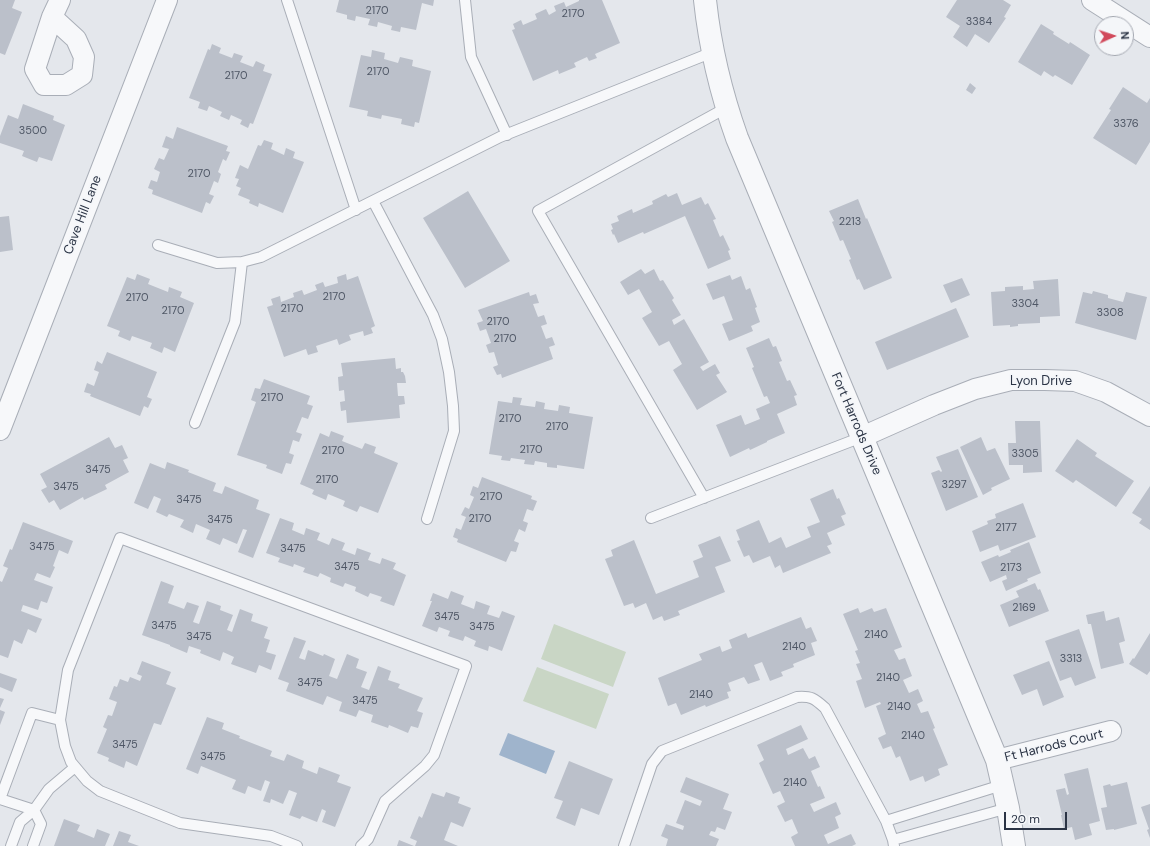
<!DOCTYPE html>
<style>
body{margin:0}
#map{position:relative;width:1150px;height:846px;overflow:hidden;background:#e4e7ec;font-family:"DM Sans",sans-serif}
canvas{display:block}
.north{position:absolute;left:1094px;top:16px;width:40px;height:40px;box-sizing:border-box;background:#f4f6f9;border:1px solid #a4a8b1;border-radius:50%;rotate:87deg;font-size:11px;font-weight:700;line-height:16px;text-align:center;color:#2b3445}
.north::after{content:'';display:block;margin:auto;width:14px;height:18px;background:#d1495b;clip-path:polygon(50% 0,100% 100%,50% 72%,0 100%)}
.scale{position:absolute;left:1004px;top:812px;width:63px;height:18px;box-sizing:border-box;border:2px solid #2b3445;border-top:0;padding-left:5px;font-size:12px;line-height:14px;white-space:nowrap;color:#2b3445;-webkit-text-stroke:3px #f4f6f9;paint-order:stroke}
</style>
<div id="map">
<canvas width="1150" height="846"></canvas>
<div class="north">N</div>
<div class="scale">20 m</div>
</div>
<script>
const context = document.querySelector('canvas').getContext('2d');
context.lineJoin = 'round';
function paint(path, color) { context.fillStyle = color; context.fill(path, 'evenodd'); }
function trace(path, color, width, dash) { context.strokeStyle = color; context.lineWidth = width; context.lineCap = dash ? 'butt' : 'round'; context.setLineDash(dash || []); context.stroke(path); }
function drawText(font, color, halo, rows, align = 'center') {
  context.font = font + ' "DM Sans",sans-serif'; context.lineWidth = 3.5; context.setLineDash([]); context.textBaseline = 'middle'; context.strokeStyle = halo; context.fillStyle = color; for (const [text, x, y, turn = 0] of rows) {
    context.save(); context.translate(x, y); context.rotate((+turn || 0) * Math.PI / 180); context.textAlign = isNaN(turn) ? turn : align; if (halo) context.strokeText(text, 0, 0); context.fillText(text, 0, 0); context.restore();
  }
}
const green = new Path2D(`
 M554 624 626 652 613 687 541 659Z
 M537 667 609 694 596 729 523 701Z`);
const water = new Path2D(`
 M508 733 555 751 546 774 499 755Z`);
const building = new Path2D(`
 M0 0H15L12 8 22 12 5 55 0 53Z
 M339 0H434L433 6 422 3 416 30 401 27 400 32 391 30 392 26 378 22 377 27 368 25 370 19 356 16 355 21 347 19V15L336 12Z
 M579 0H602L620 43 595 54 597 58 589 61 587 57 574 63 576 67 559 74 558 70 533 81 512 30 515 29 513 24 521 20 523 25 537 19 535 14 546 9 549 15 556 11 554 6 564 2 566 7 579 1Z
 M957 0H1003L1011 5 1004 17 1006 18 989 43 975 34 967 47 953 37 960 26 946 17Z
 M1041 24 1054 32 1053 34 1069 44 1070 42 1090 55 1072 85 1055 75 1053 77 1044 71 1041 76 1018 62Z
 M212 44 221 48 219 53 232 58 234 53 243 56 240 62 253 67 256 61 265 65 263 71 272 74 253 124 250 123 248 128 240 124 242 120 231 115 229 120 220 116 222 112 209 106 207 111 198 108 200 102 189 98 208 49 210 50Z
 M372 50 385 53 384 59 398 63 400 57 413 60 412 66 431 71 419 123 415 122 414 127 401 124 402 119 382 115 381 119 367 116 368 111 349 107 361 55 371 57Z
 M970 83 976 88 972 94 966 90Z
 M1123 87 1147 103 1150 98V142L1136 165 1093 138 1111 110 1109 109Z
 M23 104 54 116 53 120 65 125 52 161 39 157 37 162 22 156 24 151 0 143V136L8 115 18 119Z
 M177 127 228 146 226 151 230 152 226 161 223 159 218 172 221 174 218 183 214 181 209 194 214 196 210 204 206 202 202 213 152 194 153 190 148 188 151 180 157 182 160 172 154 169 159 158 164 160 169 149 162 147 166 136 173 139Z
 M264 140 273 143 271 149 284 155 286 148 295 152 293 158 304 162 283 213 259 203 258 207 249 203 250 200 238 195 241 188 236 186 239 179 235 178 240 165 248 169 258 145 261 146Z
 M468 191 510 261 465 288 423 218Z
 M677 193 682 205 701 197 705 205 708 203 716 219 713 220 720 237 723 235 730 250 728 251 731 259 708 269 685 216 644 234 643 232 618 243 614 234 613 235 611 230 613 229 611 224 619 221 617 216 632 209 633 213 653 204 652 201 666 194 668 197Z
 M858 199 866 219 867 218 892 278 864 290 859 279 857 280 849 260 851 259 843 240 840 241 832 222 834 221 829 211Z
 M9 216 13 250 0 252V217Z
 M641 269 645 274 654 269 660 281 663 280 674 298 672 300 681 315 672 320 674 325 684 319 709 362 700 367 703 371 715 364 720 373 716 375 727 392 697 410 673 370 682 364 669 341 659 346 642 318 652 312 639 289 628 295 620 282Z
 M137 274 150 279 148 284 168 292 169 287 182 292 180 297 194 303 175 352 164 347 162 353 150 348 152 343 132 336 130 341 118 336 120 331 107 326 127 277 135 280Z
 M346 274 347 280 358 276 375 326 371 328 373 333 364 336 363 331 349 335 351 340 339 345 337 339 316 346 318 352 308 355 306 349 284 357 267 307 273 305 271 299 280 296 281 302 294 297 293 293 302 290 304 295 317 290 315 285 323 282 325 287 338 283 337 277Z
 M730 275 732 280 741 276 746 290 750 288 757 307 755 308 760 322 751 326 753 331 729 341 722 324 733 320 724 296 713 300 706 284Z
 M962 278 970 295 951 303 943 285Z
 M1058 279 1060 316 1040 317V323L1018 324V326L1010 327V325L993 326 991 292 1005 291V287L1023 286V290L1034 289 1033 281Z
 M1093 291 1108 295V298L1123 302 1126 292 1147 297 1136 340 1075 323 1083 292 1092 294Z
 M529 292 530 296 536 294 539 303 533 304 538 317 544 315 547 324 541 326 546 339 552 337 555 345 549 347 553 359 502 378 501 374 497 375 493 367 498 365 494 352 489 353 486 345 491 343 486 329 480 331 477 323 483 321 478 310Z
 M956 308 969 337 887 370 875 342Z
 M769 338 773 347 776 346 782 361 779 362 787 381 790 380 797 395 794 396 797 405 777 414 785 433 767 441V442L750 450 749 448 730 457 716 425 741 415 745 425 760 419 756 409 770 403 767 396 764 397 752 368 754 367 746 348Z
 M107 352 157 372 147 397 152 399 148 408 144 406 140 416 90 396 91 394 84 392 87 383 94 386 99 372 94 370 97 361 102 364Z
 M395 358 396 369 401 368V372H403L405 376 406 383H397L398 396H404L405 404 399 405 400 418 347 423 346 410 341 411 340 402 345 401 344 390 339 391 338 377 343 376 341 363Z
 M264 379 310 396 307 404 313 406 308 419 302 417 296 432 302 434 299 442 293 440 289 453 294 455 291 464 286 463 282 474 266 468 267 465 237 455 256 402 251 400 255 388 260 389Z
 M513 397 522 398 520 405 535 407 536 401 545 403 544 409 558 411 559 405 570 407 569 413 593 417 584 469 557 465V468L547 467V463L535 461 534 465 524 464 525 460 511 458 510 461 501 460 502 456 489 454 498 401 512 403Z
 M1015 421H1040L1042 472 1023 473V465H1009L1008 443H1016Z
 M331 431 344 436 342 441 362 449 365 443 376 447 374 453 398 463 378 513 360 506 357 512 343 506 345 501 328 494 326 500 312 494 314 490 300 484 320 433 329 437Z
 M109 437 115 448 122 445 128 458 123 460 129 472 105 485 107 489 84 500 83 497 60 510 54 500 49 503 41 490 47 487 40 474Z
 M981 437 987 451 995 448 1010 479 991 488 992 490 983 495 960 447Z
 M1077 439 1097 453 1095 456 1134 481 1116 507 1076 480 1073 483 1055 471Z
 M958 449 978 497 946 511 931 473 939 470 941 472 942 471 936 457Z
 M167 462 189 470 188 472 216 483 213 491 222 494 225 486 259 500 256 509 270 514 253 558 238 552 247 530 243 529 237 544 223 538 220 545 206 539 210 530 196 524 193 533 180 527 184 520 169 514 167 517 156 512 161 499 154 496 148 509 134 503 150 463 165 469Z
 M482 477 532 496 531 499 537 501 533 511 527 509 523 521 528 523 525 532 519 529 514 541 519 543 516 552 511 551 506 562 457 542 458 539 453 537 456 528 461 530 466 517 461 515 465 507 469 509 474 497 470 495 473 486 478 488Z
 M1150 486V530L1139 523 1142 519 1132 513Z
 M833 489 837 499 839 498 846 514 841 516 845 525 827 533 832 544 827 546 831 553 783 573 780 565 775 568 770 556 753 563 749 555 744 557 737 541 740 540 736 530 759 520 769 543 781 537 786 548 811 537 807 527 820 522 810 499Z
 M1023 503 1036 537 1000 551 998 545 980 552 972 531 988 524 987 521 996 518 995 514Z
 M280 518 294 523 292 530 304 535 306 528 320 533 317 540 329 545 332 538 345 543 342 550 355 555 357 548 371 553 368 560 380 564 382 558 396 563 393 569 406 575 394 606 380 601 382 597 370 593 368 597 355 591 356 587 345 583 343 587 330 582 331 578 320 573 318 577 303 572 305 568 294 564 293 567 278 562 280 558 266 553Z
 M23 522 73 541 68 554 59 550 53 566 55 567 50 578 37 573 34 580 53 587 47 603 41 601 38 610 23 605 21 611 42 619 36 633 28 629 22 644 14 640 8 658 0 655V581L2 582 8 568 3 566 10 549 12 550Z
 M720 536 731 561 715 567 725 592 678 611 680 615 664 621 662 616 653 620 646 603 635 608 633 603 624 606 605 559 613 556 611 550 634 540 656 594 699 577 693 561 703 557 698 545Z
 M1029 542 1041 573 1027 579 1028 581 1006 591 1002 581 1007 579 1006 575 990 582 981 562 998 555 999 557 1011 552 1010 550Z
 M161 581 174 586 168 603 184 609 187 602 199 606 193 622 199 624 207 601 221 606 220 610 233 615 227 630 232 632 240 609 253 614 251 621 268 627 264 638 270 640 266 652 276 655 271 670 259 665 256 673 231 664 234 657 223 652 220 661 200 653 201 650 189 646 187 653 170 646V645L142 635Z
 M1035 583 1038 590 1040 589 1049 611 1009 627 1000 605 1019 597 1016 591Z
 M451 591 464 596 461 604 474 609 476 601 490 606 487 614 499 618 502 611 515 616 502 651 489 646 488 651 474 646 476 641 465 636 463 641 448 636 450 631 439 627 437 632 422 626 432 601H430L433 593 448 599Z
 M858 608 860 613 872 608 874 612 886 608 902 647 894 650 899 660 905 658 912 676 903 680 909 693 918 689 923 701 917 704 921 713 928 711 935 728 933 729 948 765 938 769 940 775 925 782 923 776 910 781 900 756 896 758 891 746 883 749 878 738 886 734 876 706 881 704 880 702 865 708 856 681 862 679 856 664 860 663 855 651 858 650 843 614Z
 M1104 611 1106 621 1119 617 1125 641 1119 643 1124 663 1101 669 1091 624H1088L1086 615Z
 M801 617 806 629 811 627 817 641 811 643 815 655 793 664 794 667 781 672 783 676 770 681 762 662 754 665 760 680 748 684 744 677 728 683 731 691 727 692 729 698 706 707 705 705 681 715 676 703 668 706 658 678 702 660 699 654 720 646 722 652 732 648 729 640 746 633 748 638Z
 M1079 629 1096 678 1075 686 1071 677 1060 681 1045 641Z
 M1150 633V671L1147 675 1129 664 1133 658 1134 659Z
 M294 637 306 641 299 658 305 660 308 650 323 656 324 654 335 659 329 676 337 679 347 654 359 659 356 668 367 672 361 687 369 690 378 666 391 671 388 680 400 684 398 688 423 698 417 711 423 713 418 728 411 726 408 733 389 725 388 728 371 722 373 715 359 710 356 717 339 711 342 702 327 696 323 705 286 691 289 683 278 679Z
 M142 661 171 672 166 684 176 688 161 725 154 723 137 766 126 761 124 768 108 761 109 758 97 753 107 729 103 727 108 715 112 716 117 702 109 699 114 686 117 687 120 679 128 682 130 677 140 681 142 676 137 674Z
 M1049 661 1064 697 1043 706 1037 689 1022 695 1013 675Z
 M0 673 17 679 12 692 0 687Z
 M0 698 4 699 0 708Z
 M0 710 5 712 0 725Z
 M207 717 224 723 222 729 240 736 239 738 272 751 270 756 284 761 287 754 304 761 302 768 317 774 319 767 340 775 337 782 351 787 335 827 322 822 326 811 322 809 317 822 302 816 300 819 289 815 297 793 289 790 283 804 271 799 270 803 263 801 270 782 265 780 261 791 248 786 245 794 232 789 236 780 201 766 198 774 186 769Z
 M801 725 808 739 786 749 788 755 803 748 809 759 815 756 820 767 811 771 818 787 820 786 825 798 810 804 814 812 836 802 841 814 835 817 839 828 824 835 828 844 851 834 856 844 852 846H795L791 837 798 833 792 819 785 822 777 806 785 802 780 791 773 794 759 763 764 760 757 745Z
 M569 761 613 779 599 815 581 808 575 826 556 818 563 801 554 798Z
 M1088 768 1100 821 1089 824 1092 835 1075 840 1072 827 1064 829 1061 815H1062L1056 790 1065 788 1067 795 1069 794 1064 774Z
 M686 777 729 794 723 809 732 812 725 830 717 827 715 832 711 831 709 835 719 839 716 846H666L668 839 661 836 666 824 683 830 684 826 676 823 685 800 700 806 702 801 680 792Z
 M1127 782 1137 824 1114 830V829L1106 830 1101 808 1107 807 1103 786 1110 784 1111 786Z
 M446 792 460 797 458 803 471 808 463 827 451 822 444 840 458 846H415L417 841 410 838 419 816 422 818 432 793 444 797Z
 M1150 804V838L1147 830 1149 829 1141 807Z
 M64 819 80 825 77 831 94 838 97 829 110 834 105 846H54Z
 M119 831 131 835 128 842 139 846H113Z
 M399 840 414 846H397Z`);
const service = new Path2D(`
 M287 0 356 210
 M465 0 471 57 507 135
 M373 201 433 315 442 339 449 372 453 406 454 431 427 519
 M158 245 217 263 242 262 261 257 500 137 713 52
 M195 423 235 322 242 262
 M704 498 538 211 726 108
 M651 518 862 437
 M886 821 1002 785
 M893 840 1008 808
 M11 846 20 822 34 810 49 789 75 767
 M33 846 41 824 34 810 0 799 32 713 60 720
 M297 846 271 836 180 823 100 791 87 781 71 762 65 746 60 720 68 670 120 538 466 666 434 755 425 766 385 801 368 839 361 846
 M624 846 652 764 662 751 797 697C811 696 814 698 825 708L886 821 893 840 894 846`);
const minor = new Path2D(`
 M1092 0 1150 37
 M52 17 76 39 84 57 82 75 66 85H44L35 69 52 17 60 0
 M0 430 167 0
 M862 437 934 405 975 389 1011 380H1045L1075 381 1106 392 1150 416
 M997 760 1111 731`);
const tertiary = new Path2D(`
 M705 0C710 47 721 93 737 138 823 346 910 553 997 760L1008 808 1014 846`);
const numberNames = [
 ["2170",377,11],
 ["2170",573,14],
 ["3384",979,22],
 ["2170",378,72],
 ["2170",236,76],
 ["3376",1126,124],
 ["3500",33,131],
 ["2170",199,174],
 ["2213",850,222],
 ["2170",334,297],
 ["2170",137,298],
 ["3304",1025,304],
 ["2170",292,309],
 ["2170",173,311],
 ["3308",1110,313],
 ["2170",498,322],
 ["2170",505,339],
 ["2170",272,398],
 ["2170",510,419],
 ["2170",557,427],
 ["2170",531,450],
 ["2170",333,451],
 ["3305",1025,454],
 ["3475",98,470],
 ["2170",327,480],
 ["3297",954,485],
 ["3475",66,487],
 ["2170",491,497],
 ["3475",189,500],
 ["2170",480,519],
 ["3475",220,520],
 ["2177",1006,528],
 ["3475",42,547],
 ["3475",293,549],
 ["3475",347,567],
 ["2173",1011,568],
 ["2169",1024,608],
 ["3475",447,617],
 ["3475",164,626],
 ["3475",482,627],
 ["2140",876,635],
 ["3475",199,637],
 ["2140",794,647],
 ["3313",1071,659],
 ["2140",888,678],
 ["3475",310,683],
 ["2140",701,695],
 ["3475",365,701],
 ["2140",899,707],
 ["2140",913,736],
 ["3475",125,745],
 ["3475",213,757],
 ["2140",795,783]
];
const streetNames = [
 ["Cave Hill Lane",83,215,-69],
 ["Lyon Drive",1041,382],
 ["Fort Harrods Drive",856,424,67],
 ["Ft Harrods Court",1054,746,-14]
];
paint(green, '#c9d6c5');
paint(water, '#9fb4cc');
paint(building, '#bbc0ca');
trace(service, '#a9aeb7', 12);
trace(minor, '#a9aeb7', 22);
trace(tertiary, '#a9aeb7', 24);
trace(service, '#f7f8fa', 10);
trace(minor, '#f7f8fa', 20);
trace(tertiary, '#f7f8fa', 22);
drawText('11px', '#4f5766', null, numberNames);
drawText('13px', '#2b3445', '#f4f6f9', streetNames);
</script>
